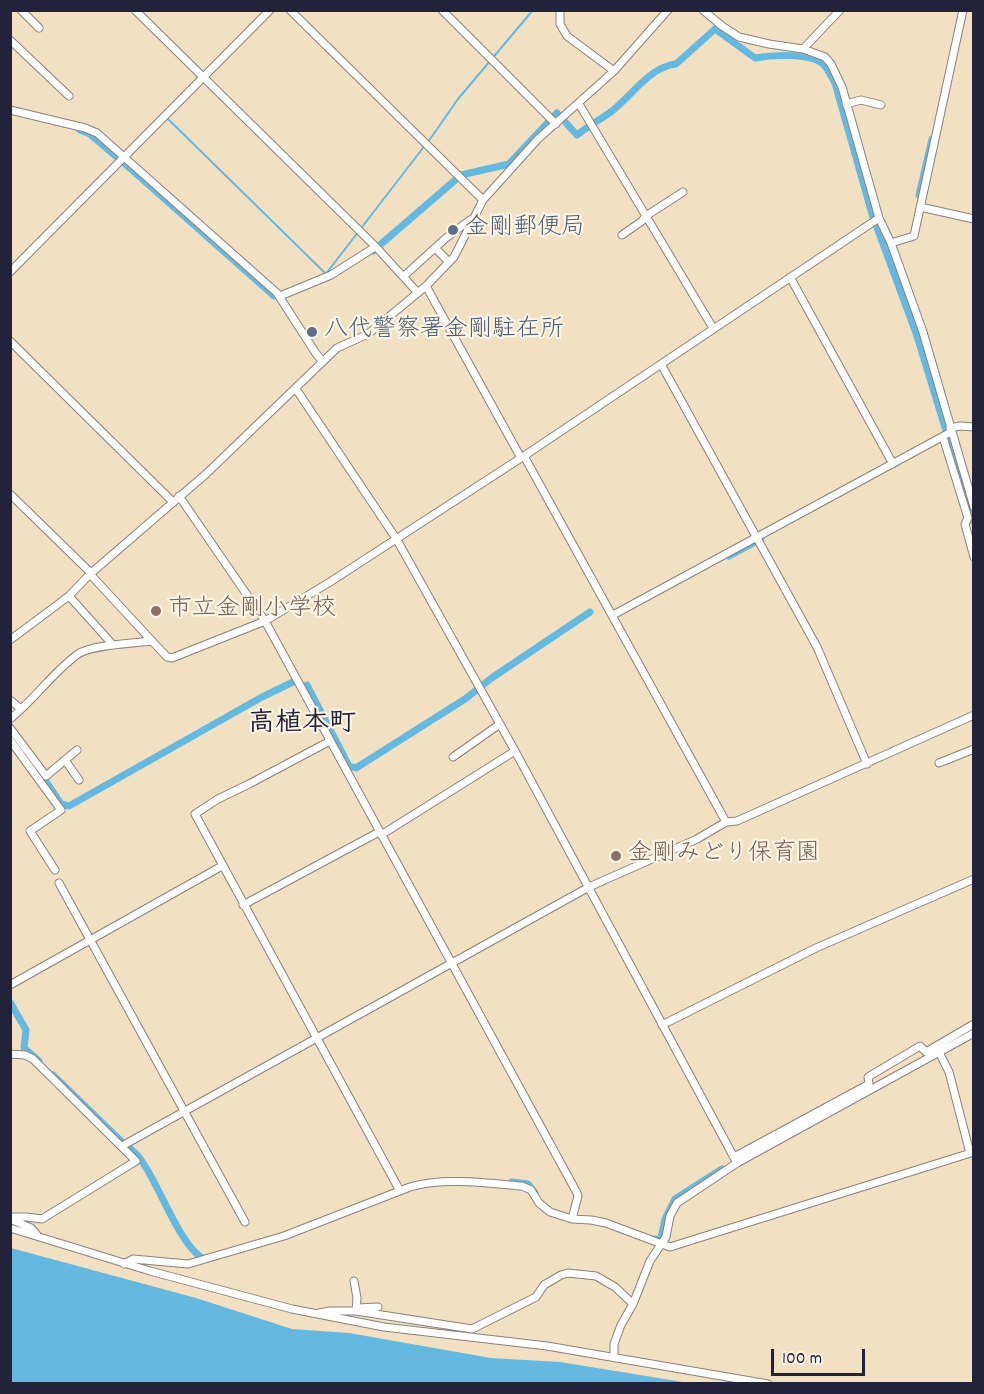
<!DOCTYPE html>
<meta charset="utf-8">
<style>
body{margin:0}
#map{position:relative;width:984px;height:1394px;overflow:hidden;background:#f1e0c1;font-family:Dekko,sans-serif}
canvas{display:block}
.frame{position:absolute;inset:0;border:12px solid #22223b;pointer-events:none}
.scale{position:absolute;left:771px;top:1349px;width:94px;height:27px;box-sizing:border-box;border:3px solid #22223b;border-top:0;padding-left:8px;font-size:18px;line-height:21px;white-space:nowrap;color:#22223b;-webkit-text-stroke:4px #fcf5e5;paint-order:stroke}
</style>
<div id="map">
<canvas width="984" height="1394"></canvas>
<div class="frame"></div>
<div class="scale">100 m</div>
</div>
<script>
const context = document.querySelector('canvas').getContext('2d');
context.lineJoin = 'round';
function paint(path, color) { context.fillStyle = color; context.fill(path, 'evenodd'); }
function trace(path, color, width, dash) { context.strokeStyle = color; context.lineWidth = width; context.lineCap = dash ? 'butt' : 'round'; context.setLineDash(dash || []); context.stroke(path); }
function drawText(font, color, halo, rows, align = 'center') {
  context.font = font + ' Dekko,"Klee One",sans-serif'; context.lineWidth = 4.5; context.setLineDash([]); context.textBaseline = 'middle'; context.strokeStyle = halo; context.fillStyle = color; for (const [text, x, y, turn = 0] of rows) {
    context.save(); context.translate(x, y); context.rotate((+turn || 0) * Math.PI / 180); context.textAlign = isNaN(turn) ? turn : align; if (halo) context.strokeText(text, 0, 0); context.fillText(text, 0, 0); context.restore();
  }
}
const water = new Path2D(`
 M11 1248 196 1298 292 1329 349 1333 491 1358 560 1362 689 1383H11Z`);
const stream = new Path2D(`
 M167 118 325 273
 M325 275 433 135 458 99 533 10`);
const canal = new Path2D(`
 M80 130 90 134 118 158
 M124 163 274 296
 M919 195 932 139
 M373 251 461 175 509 164 557 113 577 135C587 127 597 121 608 114 630 99 648 67 676 64L715 29 755 58C771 55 813 52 825 66 829 71 832 78 835 83L872 214 916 333 974 522
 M729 556 761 539
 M307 685 349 766 356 768 465 699 493 677 590 612
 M39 771 61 804 69 806 262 697 295 681
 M10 1002 26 1030 24 1048 39 1061
 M53 1075 122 1142
 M128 1146C132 1151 138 1155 141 1160 159 1184 180 1247 204 1259L208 1258
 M512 1182 528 1184 535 1193
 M654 1239H661L665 1219 675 1199 722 1169`);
const minor = new Path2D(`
 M21 10 39 28
 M135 10 377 248 418 293
 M290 10 483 200
 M442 10 556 124
 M560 10V24L567 36 614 71
 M703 10 722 26 739 37 769 44 803 49 825 57 831 64 842 87 879 218 891 243 923 332 974 507
 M10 40 69 96
 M803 49 840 10
 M579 104 713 328
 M846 104 861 100 881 105
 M10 110 85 128 97 133 277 293 315 352 322 361
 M920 207 974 219
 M622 235 642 221 646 216 683 192
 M891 243 914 236 963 10
 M436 249 449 262
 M10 272 270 10
 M404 276 446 238 470 220
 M790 277 893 464
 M426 286 521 458
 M280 296 331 275 375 247
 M10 341 173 502
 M661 364 817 647 867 764
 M296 389 397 540 515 751 737 1163
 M950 428 960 426 974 427
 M943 437 968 518 965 524 974 557
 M524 456 726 822
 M10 494 91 573
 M179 496 265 621 577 1193 578 1196 572 1219
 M90 574 152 641
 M69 596 113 645
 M613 615 951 432
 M10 640 69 596 90 574 206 474 337 348 368 334 426 286 454 257 483 200 538 139 614 71 668 10
 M10 700 21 709
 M10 719C34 700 53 672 78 654 91 645 134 643 152 641L167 657 172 658 265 621 330 582 524 456 879 218
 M10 728 46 776 77 750
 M10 740 61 810 30 831 55 870
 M330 741 249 784 218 799 195 814 400 1191
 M453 757 500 724
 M65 760 79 780
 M939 763 974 749
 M381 835 515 751
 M59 883 245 1222
 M243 905 379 832
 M10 985 222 866
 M662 1025 816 948 974 879
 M938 1050 949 1072 970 1153
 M10 1054 25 1055 33 1059 136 1161 42 1219 27 1217H10
 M122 1146 589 887 697 839 726 822 737 821 974 715
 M734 1157 869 1084 868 1077 920 1046 926 1052 974 1024
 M10 1219 31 1228 38 1236
 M10 1228 150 1271 292 1309 384 1327 547 1346 768 1384
 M124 1264 133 1259 188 1264 284 1236 410 1187C442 1177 488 1183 522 1186L531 1190 539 1203 550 1212 572 1219 591 1220 606 1223 670 1247 974 1152
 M354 1281 357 1298 356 1311
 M357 1308 378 1307
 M319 1313 330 1311H356L472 1329 536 1297 544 1285 561 1275 568 1273 596 1276 615 1287 633 1304
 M614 1356V1344L621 1325 633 1304 650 1261 666 1237 670 1216 677 1203 737 1163 974 1033`);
const markers = [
 [453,230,6,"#5c6f8a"],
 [312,332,6,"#5c6f8a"],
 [156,611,6,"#8d6e63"],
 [616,856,6,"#8d6e63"]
];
const serviceNames = [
 ["金剛郵便局",465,230],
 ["八代警察署金剛駐在所",324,332]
];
const educationNames = [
 ["市立金剛小学校",168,611],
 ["金剛みどり保育園",628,856]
];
const quarterNames = [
 ["高植本町",302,726]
];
paint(water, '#65b9e1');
trace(stream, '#65b9e1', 2);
trace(canal, '#65b9e1', 7);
trace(minor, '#8a817e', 9);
trace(minor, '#fff', 7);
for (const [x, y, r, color] of markers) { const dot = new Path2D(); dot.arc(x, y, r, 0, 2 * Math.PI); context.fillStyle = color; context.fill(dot); trace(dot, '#fcf5e5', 2); }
drawText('24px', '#4e5e75', '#fcf5e5', serviceNames, 'left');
drawText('24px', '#785e54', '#fcf5e5', educationNames, 'left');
drawText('bold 27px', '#22223b', '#fcf5e5', quarterNames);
</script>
